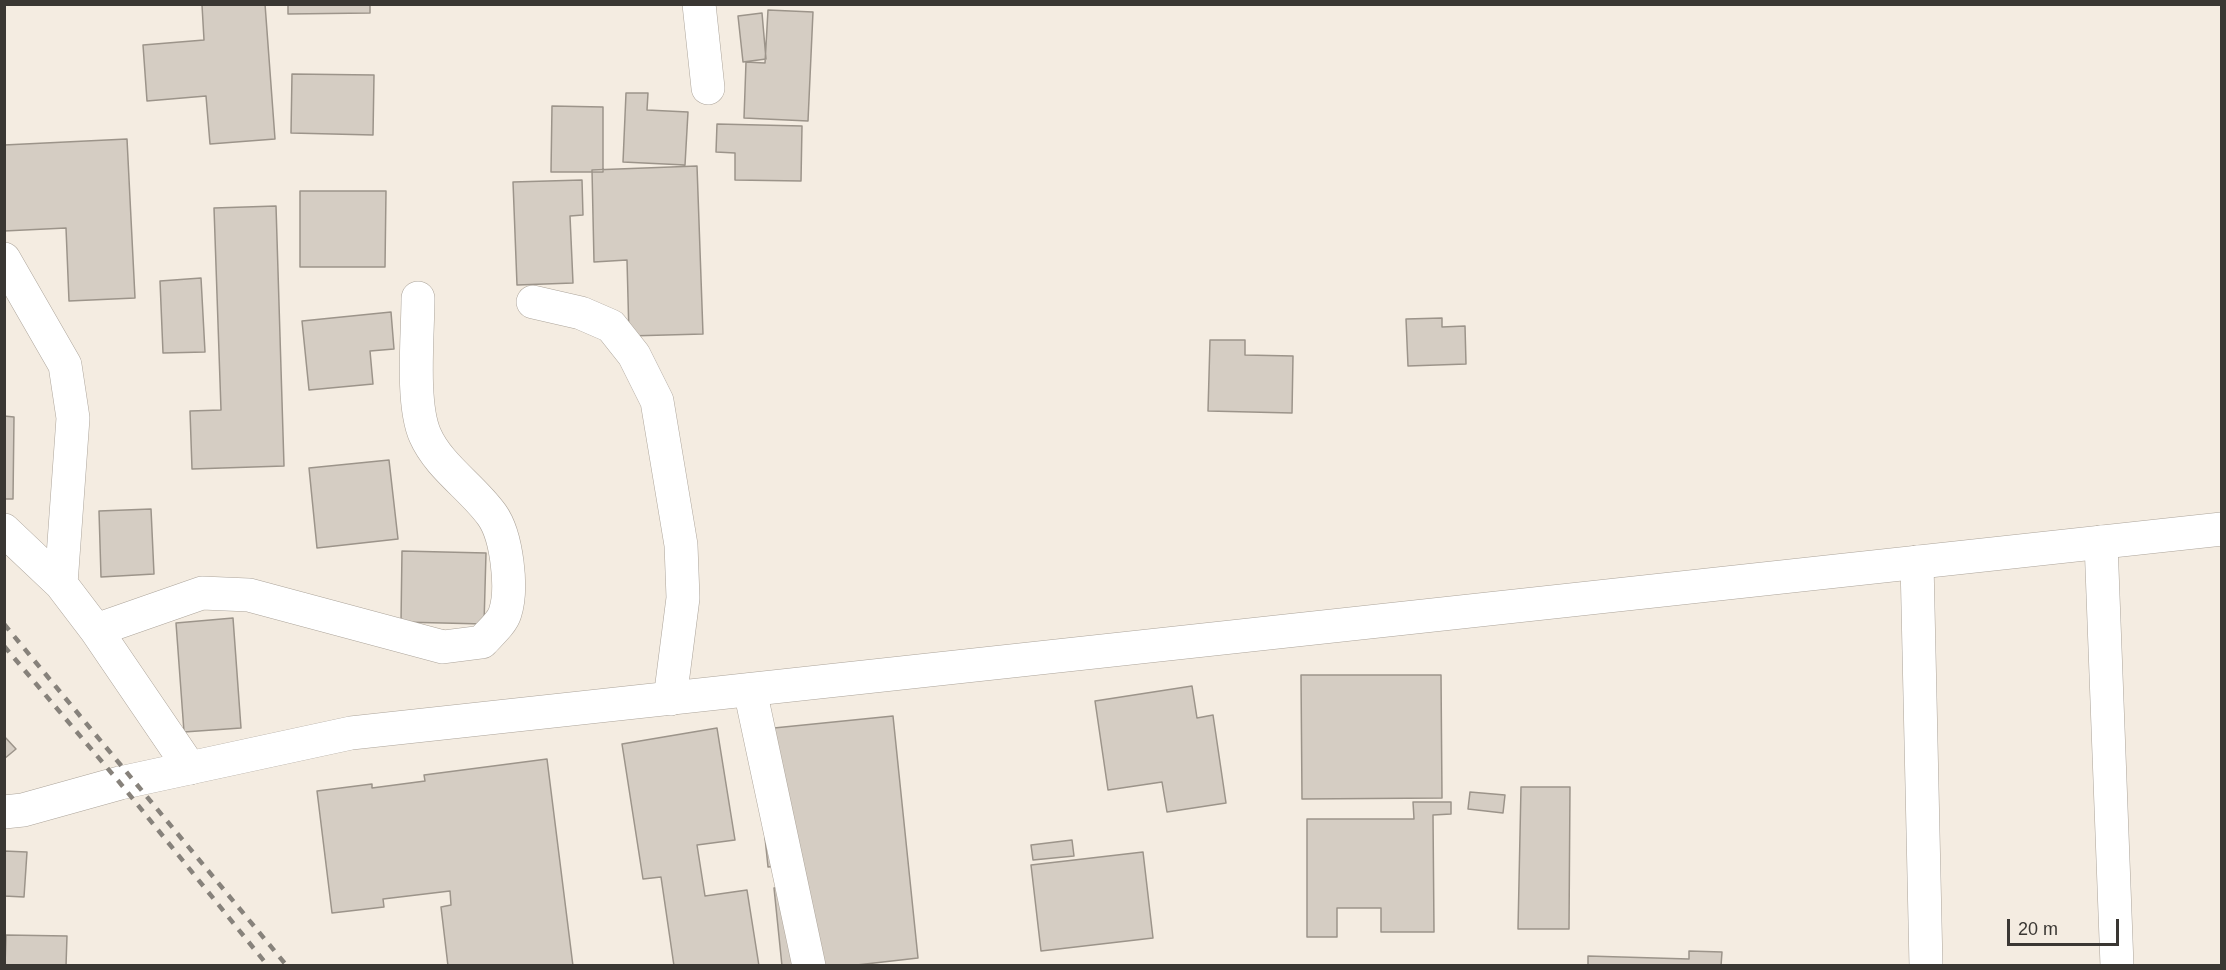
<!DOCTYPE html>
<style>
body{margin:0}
#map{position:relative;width:2226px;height:970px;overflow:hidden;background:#f4ece1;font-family:Arial,sans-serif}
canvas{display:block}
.frame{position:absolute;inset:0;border:6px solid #3a3733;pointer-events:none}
.scale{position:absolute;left:2007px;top:919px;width:112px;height:27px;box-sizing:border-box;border:3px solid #3a3733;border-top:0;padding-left:8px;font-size:18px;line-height:21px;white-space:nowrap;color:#3a3733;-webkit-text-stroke:4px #f4ece1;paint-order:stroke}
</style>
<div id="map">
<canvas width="2226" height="970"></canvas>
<div class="frame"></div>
<div class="scale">20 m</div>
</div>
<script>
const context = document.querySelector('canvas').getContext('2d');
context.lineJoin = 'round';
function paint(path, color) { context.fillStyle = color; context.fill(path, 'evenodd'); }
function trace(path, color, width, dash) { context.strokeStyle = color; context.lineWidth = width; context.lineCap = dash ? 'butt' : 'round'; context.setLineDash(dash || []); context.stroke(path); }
const building = new Path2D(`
 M265 4 275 139 210 144 206 96 147 101 143 45 204 40 202 5Z
 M288 4H370V13L288 14Z
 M768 10 813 12 808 121 744 118 746 62 765 63Z
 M762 13 766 59 743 62 738 16Z
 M292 74 374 75 373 135 291 133Z
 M626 93H648L647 110 688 112 685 165 623 162Z
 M552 106 603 107V172H551Z
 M717 124 802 126 801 181 735 180V153L716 152Z
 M127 139 135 298 69 301 66 228 4 231V145Z
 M697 166 703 334 629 336 627 260 594 262 592 170Z
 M582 180 583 215 570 216 573 283 517 285 513 182Z
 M300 191H386L385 267H300Z
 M276 206 284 466 192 469 190 411 221 410 214 208Z
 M201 278 205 352 163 353 160 281Z
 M391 312 394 349 370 351 373 384 309 390 302 321Z
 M1442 318V327L1465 326 1466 364 1408 366 1406 319Z
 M1210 340H1245V355L1293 356 1292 413 1208 411Z
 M4 416 14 417 13 499H4Z
 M389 460 398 539 317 548 309 468Z
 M151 509 154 574 101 577 99 511Z
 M402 551 486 553 484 624 401 622Z
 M233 618 241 728 184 732 176 623Z
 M1301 675H1441L1442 798 1302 799Z
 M1192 686 1197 718 1213 715 1226 803 1167 812 1162 782 1108 790 1095 701Z
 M893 716 918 958 848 966H782L774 888 795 886 793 864 768 867 754 730Z
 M717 728 735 840 697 845 705 896 747 890 759 966H674L661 877 643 879 622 744Z
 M4 736 16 749 4 759Z
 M547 759 573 966H448L441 907 451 905 450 891 383 899 384 907 332 913 317 791 372 784V788L425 781 424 775Z
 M1521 787H1570L1569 929H1518Z
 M1470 792 1505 795 1503 813 1468 809Z
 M1413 802H1451V814L1433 815 1434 932H1381V908H1337V937H1307V819H1414Z
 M1072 840 1074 856 1033 860 1031 845Z
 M4 851 27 852 24 897 4 896Z
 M1143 852 1153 938 1041 951 1031 865Z
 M6 935 67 936 66 966H5Z
 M1689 951 1722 952 1721 966H1588V956L1689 959Z`);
const minor = new Path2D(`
 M699 4 708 88
 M4 259 65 365 73 418 61 584
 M533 302 581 313 611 326 634 355 657 401 681 545 683 598 670 699
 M4 530 61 584 96 630 190 768
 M2101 542 2117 966
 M1917 562 1926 966
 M96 630 202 593 249 595 443 647 482 642C489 634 502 623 505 613 513 589 507 536 492 515 472 487 439 467 425 435 411 403 418 334 418 298
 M750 690 809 966`);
const major = new Path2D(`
 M4 812 23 810 120 783 351 733 2222 529`);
const rail = new Path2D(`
 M4 624 287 966
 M4 646 120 783 268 966`);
paint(building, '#d5cdc3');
trace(building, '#9c948a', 1.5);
trace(minor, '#aca49a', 34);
trace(major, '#aca49a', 34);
trace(minor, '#fff', 33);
trace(major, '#fff', 33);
trace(rail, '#87827b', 4.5, [8, 8]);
</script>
